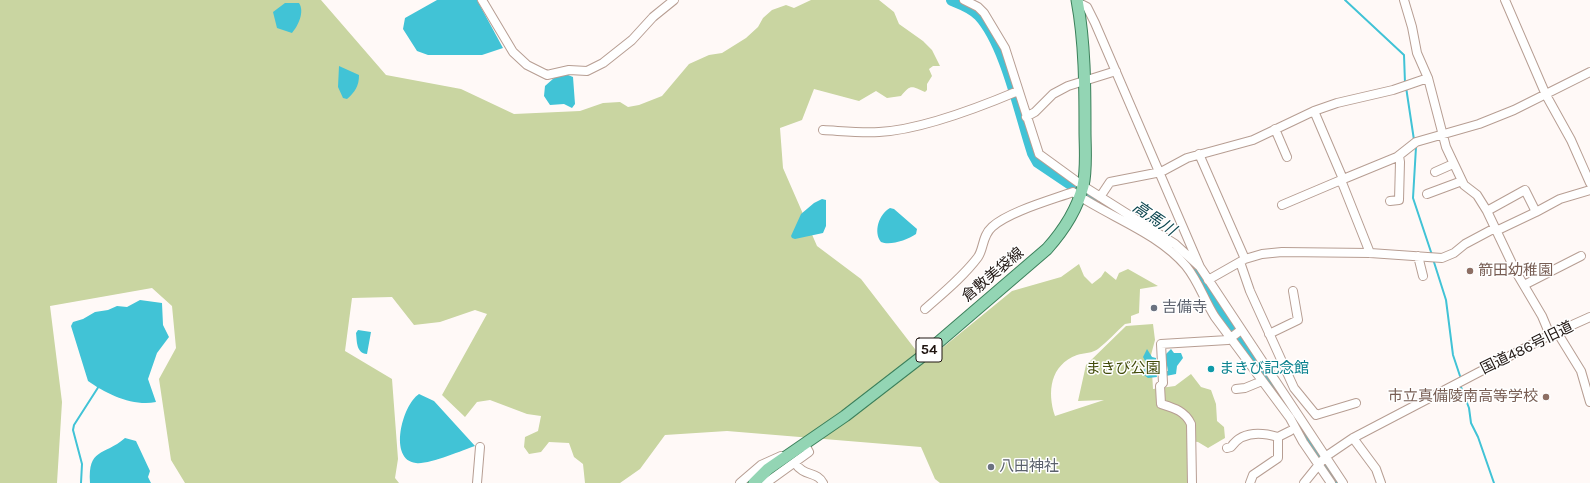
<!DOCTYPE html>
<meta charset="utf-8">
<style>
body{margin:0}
canvas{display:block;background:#fff9f7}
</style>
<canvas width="1590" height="483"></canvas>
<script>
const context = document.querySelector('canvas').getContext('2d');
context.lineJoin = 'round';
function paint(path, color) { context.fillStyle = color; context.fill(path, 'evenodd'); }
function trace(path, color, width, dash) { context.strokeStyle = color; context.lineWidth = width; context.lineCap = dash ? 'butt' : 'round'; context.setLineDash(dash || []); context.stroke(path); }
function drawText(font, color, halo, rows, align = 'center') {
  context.font = font + ' Karla,"Noto Sans JP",sans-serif'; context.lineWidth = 3; context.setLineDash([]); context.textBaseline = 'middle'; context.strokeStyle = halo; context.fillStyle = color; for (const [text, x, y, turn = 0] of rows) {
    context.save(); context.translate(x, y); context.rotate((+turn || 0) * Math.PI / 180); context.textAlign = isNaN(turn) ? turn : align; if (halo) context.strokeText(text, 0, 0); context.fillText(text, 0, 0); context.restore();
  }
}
const green = new Path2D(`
 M0 0H321L386 75 461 89 514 114 580 111 603 103 620 102 628 107 639 105 662 96 689 64 709 55 722 53 746 38 758 27 763 18 772 10 786 5 794 8 811 0H879L894 12 899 24 923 41 932 50 940 66H933L929 69 932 76 927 84V90L925 92C911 86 911 84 901 96L887 98 876 91 859 101 814 89 802 120 780 128 783 168 817 246 861 279 925 362 1012 291 1061 277 1079 264 1084 276 1092 284 1101 277 1105 271 1116 280 1119 273 1128 269 1158 286 1140 289 1139 313 1131 316V323L1125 324C1116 332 1107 342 1098 349 1093 353 1084 353 1077 355 1050 365 1047 392 1055 416L1104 400 1078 401 1086 365 1126 326 1153 324 1155 340 1151 355 1153 389 1175 386 1191 374 1201 387 1211 390 1216 404 1217 421 1224 427 1225 438 1208 448 1198 442 1189 441 1190 483H940L935 479 921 447 727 431 665 435 640 469 620 483H585L583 464 574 457 569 443 549 442 541 452 529 454 524 447 525 437 538 431 541 416 527 414 490 400 477 402 465 417 442 395 487 314 475 310 440 322 414 325 392 297 352 298 345 351 392 379 398 459 395 478 399 483H185L171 460 159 379 176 348 172 306 152 288 50 306 62 402 57 483H0Z`);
const water = new Path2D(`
 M437 0H477L503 48 482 55H428L417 51 403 29 405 18Z
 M285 3H299C305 12 298 26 292 33L277 28 273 12Z
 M339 66 359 75C359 86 355 92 347 99L343 98 338 87Z
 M564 75H568L573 77 575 104 572 108 564 104 550 105 544 96 545 86 554 78Z
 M822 199 826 200V226L823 233 795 239 792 238 791 236 801 214 814 203Z
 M890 208 894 209 917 229 916 234C907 240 890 246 881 242 873 232 879 214 890 208Z
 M140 300 162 303 163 325 169 337 157 353 148 379 156 402C134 407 106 394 88 381L71 326 73 322 83 319 95 312 108 310 117 306 127 307Z
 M358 330 371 332 367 354C356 353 357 341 356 333Z
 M1147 349 1152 357 1156 358V361H1154V370L1156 371 1157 377 1148 378 1143 374V371L1148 366 1143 357Z
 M1171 349 1174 353H1181L1183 358 1177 366 1176 374 1166 376V371H1168L1165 355Z
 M419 394 434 401 475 446C463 450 428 465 416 463 388 460 402 405 419 394Z
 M125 438 136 441 150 471 148 477 151 483H90C88 447 103 457 125 438Z`);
const stream = new Path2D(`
 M1345 0 1404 55 1405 83
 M1406 87 1414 140
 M1416 147 1413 198 1432 255
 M1433 259 1446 300 1453 355 1460 376
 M1461 387 1469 408 1471 423 1478 437 1494 483
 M81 483 82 464 73 430 74 425 99 386`);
const river = new Path2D(`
 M952 0C962 4 971 7 979 15 1006 44 1020 114 1033 153L1038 162 1093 199 1126 218
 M1178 253 1198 273 1224 315 1290 411 1337 483`);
const minor = new Path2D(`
 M482 0 513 52 527 65 547 75 569 70 587 71 603 63 632 40 653 17 674 0
 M964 0 978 7 984 13 1005 48 1039 154 1083 186 1175 244 1199 266
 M1404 0 1412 27 1417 53 1428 78 1446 147 1464 185 1477 195 1487 211 1516 272 1542 316 1550 335
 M1505 0 1546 95 1571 140 1590 183
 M1077 2 1087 7 1095 23 1200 267 1343 483
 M1314 111 1343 179
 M1026 117 1035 112 1053 94 1068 86 1116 71
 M1275 129 1287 157
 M823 130C842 131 860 133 879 132 919 130 980 107 1018 91
 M1199 154 1245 259
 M1435 172 1453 164
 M1341 180 1397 157 1416 142 1479 124 1514 110 1590 72
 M1427 194 1462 181
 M1100 197 1110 182 1161 172 1187 158 1253 140 1314 111 1337 103 1393 90 1428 78
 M1390 201 1399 200 1400 162 1399 156
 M1282 205 1341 180 1370 253
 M1487 211 1525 190 1536 212 1560 199 1590 190
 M1496 231 1536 212
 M1418 256 1423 276
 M1240 262 1250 291 1294 388 1316 415 1356 403
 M1208 280 1245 259 1262 254 1282 252 1370 253 1442 258 1454 253 1465 244 1495 228
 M1524 285 1581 256
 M925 309C943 293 963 277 978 257 984 248 982 236 992 227 1008 212 1051 200 1073 192 1109 217 1157 232 1186 266 1199 282 1204 300 1215 317L1290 418 1303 442 1331 483
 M1557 332 1581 371 1590 402
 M1269 334 1298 320 1293 291
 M1236 389 1245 388 1262 381
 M1353 438 1376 469 1381 483
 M1227 448 1231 447C1242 431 1261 432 1278 437
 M795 463C804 477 817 471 823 483
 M477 483 480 447
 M740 483 761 465 781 456
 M766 483 809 452 805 445
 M1192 483 1191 424C1185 411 1174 408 1161 404L1160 386 1163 383 1161 344 1228 340 1241 330
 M1250 483 1253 475 1278 458V437L1290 431
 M1304 483 1325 457 1353 438 1550 335 1590 317`);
const major = new Path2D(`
 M754 483 768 469 845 416 920 358 1047 249C1064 230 1077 210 1083 186 1087 168 1085 148 1085 131 1085 87 1085 43 1077 0`);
const markers = [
 [1470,271,4,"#8d6e63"],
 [1154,308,4,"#6b7280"],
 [1211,369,4,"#0f9aa8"],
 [1546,397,4,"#8d6e63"],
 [991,467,4,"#6b7280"]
];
const shields = [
 [929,350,26]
];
const shieldNames = [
 ["54",929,350]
];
const educationNames = [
 ["箭田幼稚園",1478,271],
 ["市立真備陵南高等学校",1538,397,"right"]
];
const streetNames = [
 ["倉敷美袋線",993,275,-40],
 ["国道486号旧道",1527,348,-26]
];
const worshipNames = [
 ["吉備寺",1162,308],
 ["八田神社",999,467]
];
const parkNames = [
 ["まきび公園",1123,369]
];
const cultureNames = [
 ["まきび記念館",1219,369]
];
const waterNames = [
 ["高馬川",1154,219,34]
];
paint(green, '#c9d5a1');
paint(water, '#41c3d6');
trace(stream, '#41c3d6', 2);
trace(river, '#41c3d6', 12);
trace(minor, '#b79e93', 10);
trace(major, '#3c805b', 13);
trace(minor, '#fff', 8);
trace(major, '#93d5b4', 11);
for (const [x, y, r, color] of markers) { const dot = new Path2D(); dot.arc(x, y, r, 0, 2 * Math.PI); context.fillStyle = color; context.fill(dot); trace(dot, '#fff', 1.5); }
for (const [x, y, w] of shields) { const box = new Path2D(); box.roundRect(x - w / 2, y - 12, w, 24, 3); context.fillStyle = '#fff'; context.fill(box); trace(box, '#201612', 1); }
drawText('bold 14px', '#201612', null, shieldNames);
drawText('15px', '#785e54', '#fff', educationNames, 'left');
drawText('15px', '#201612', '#fff', streetNames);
drawText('15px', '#5b616d', '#fff', worshipNames, 'left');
drawText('15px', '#414b09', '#fff', parkNames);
drawText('15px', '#0d838f', '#fff', cultureNames, 'left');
drawText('italic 16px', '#0f4750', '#fff', waterNames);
</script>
